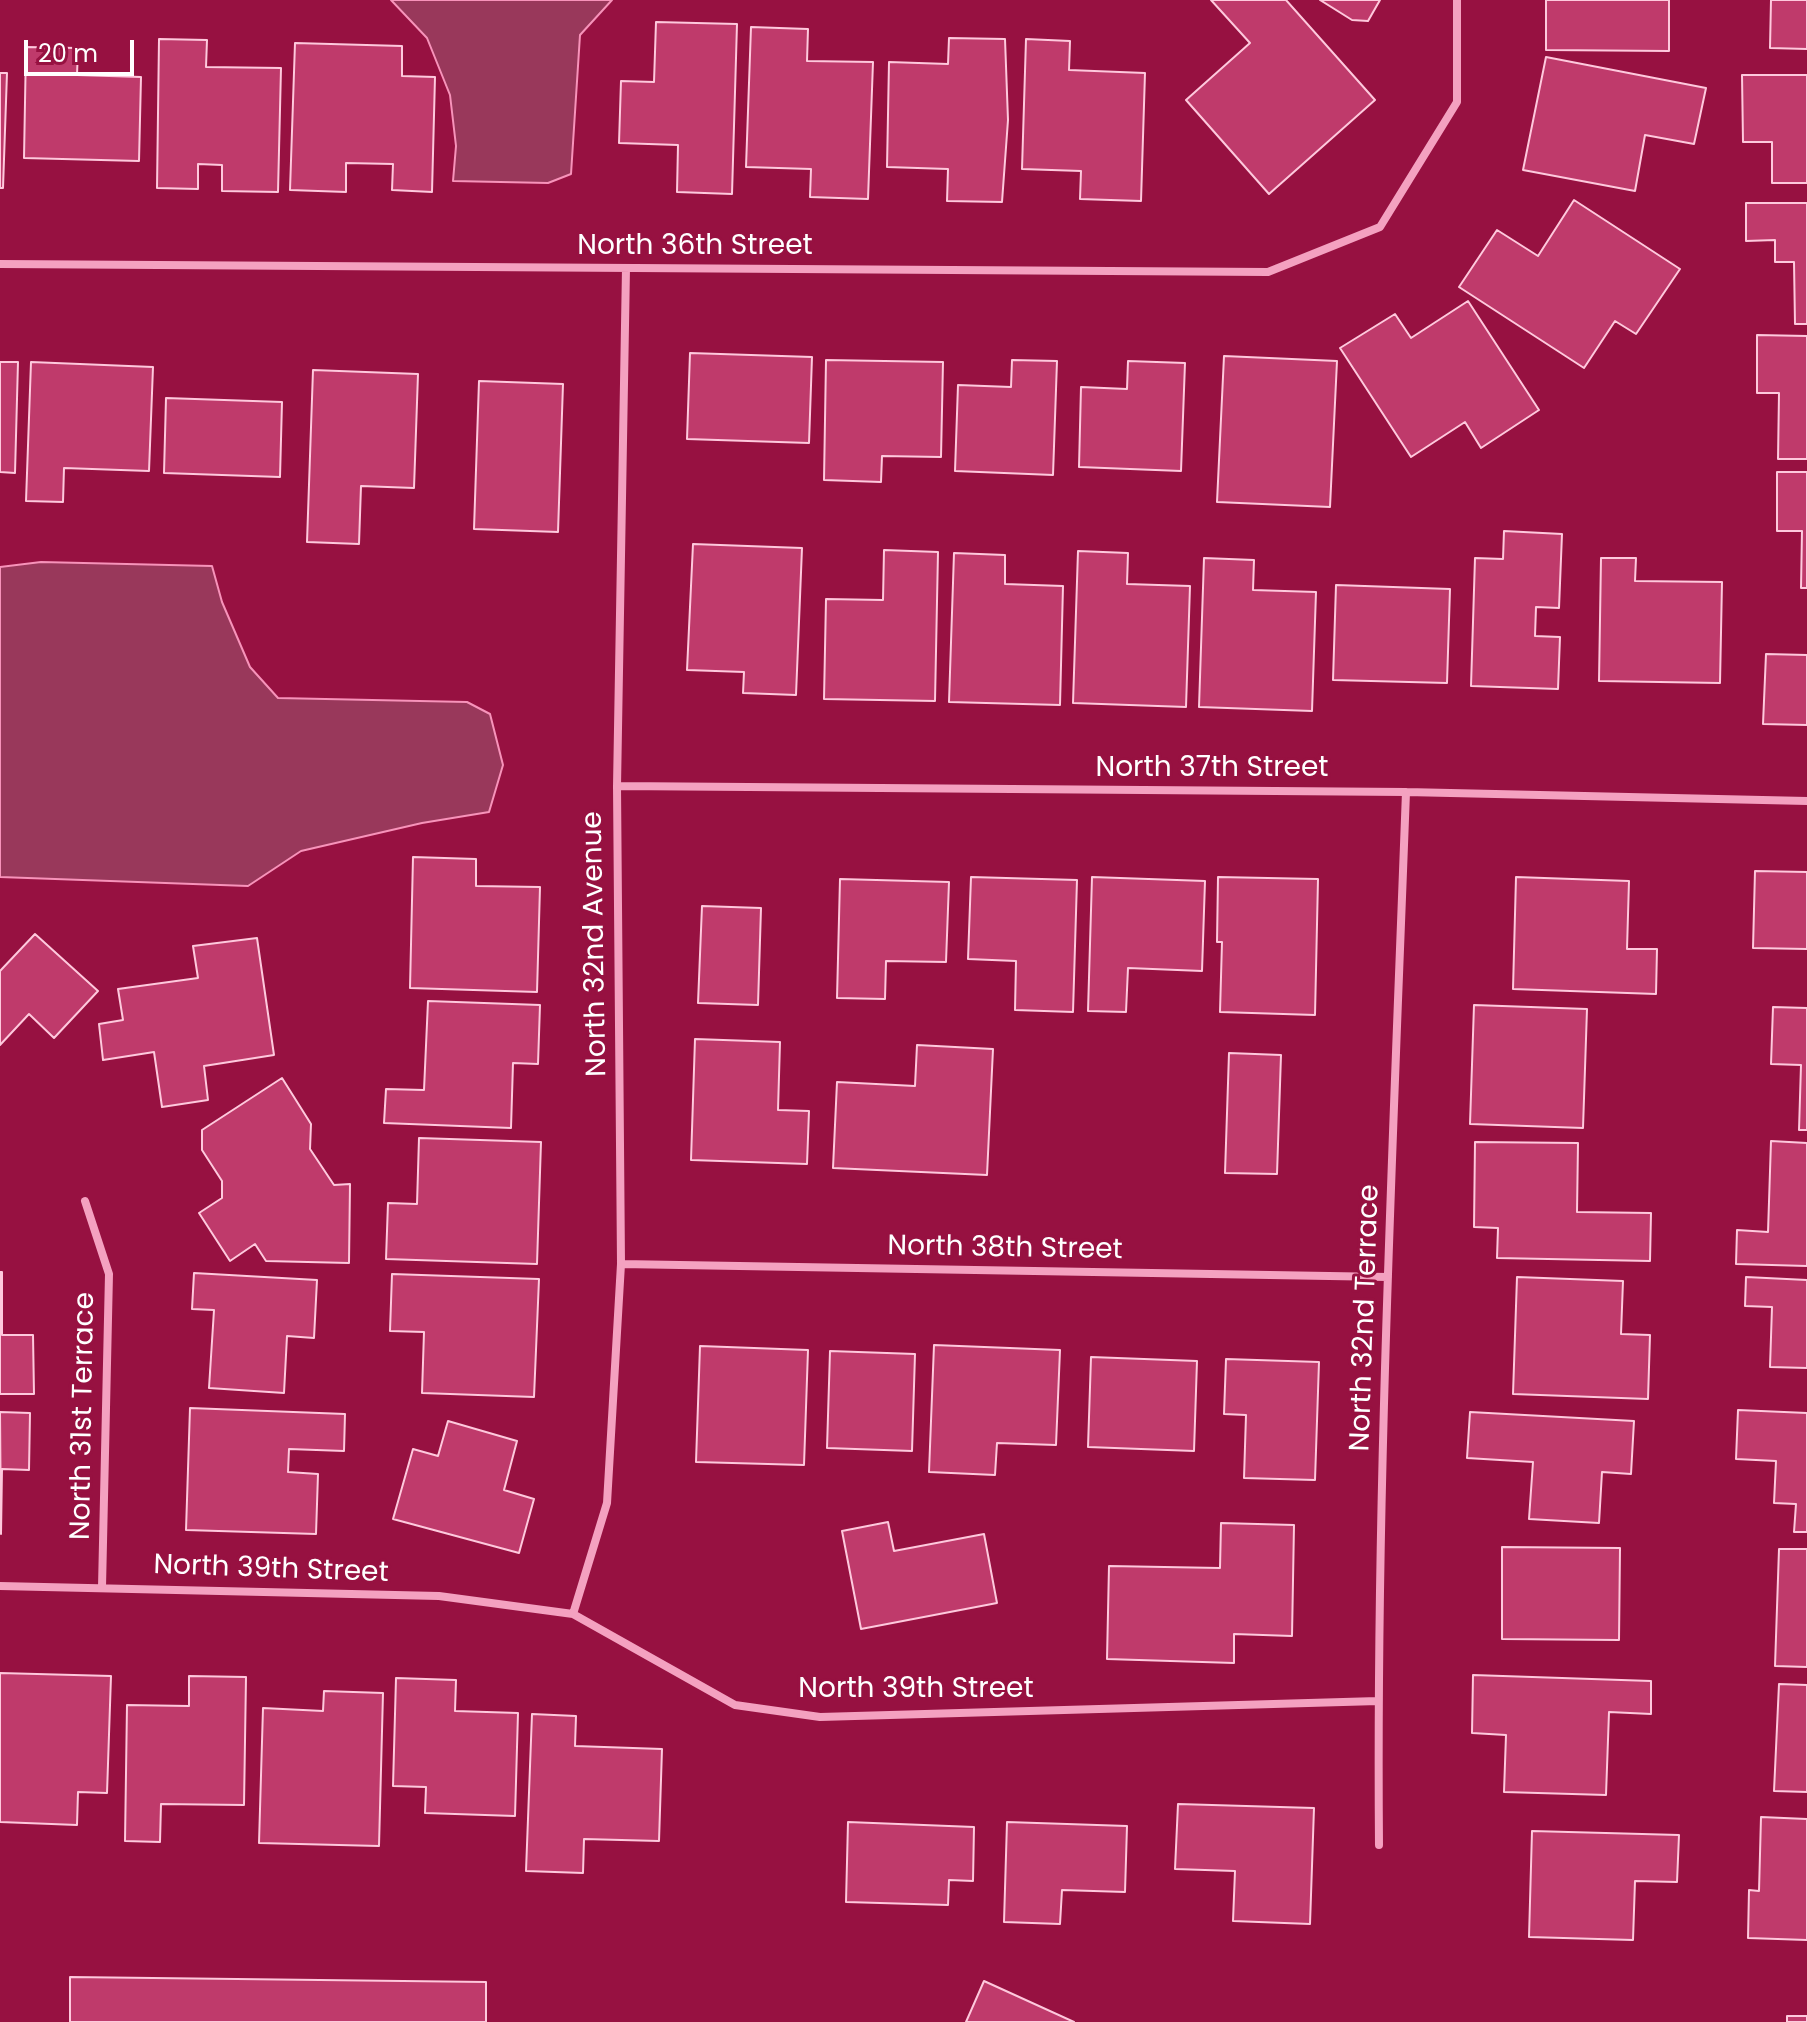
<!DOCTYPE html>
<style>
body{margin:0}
#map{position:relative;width:1807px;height:2022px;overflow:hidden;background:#971141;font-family:Poppins,sans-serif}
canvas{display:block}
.scale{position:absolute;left:24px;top:40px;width:110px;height:36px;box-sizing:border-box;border:4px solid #fff;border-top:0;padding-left:10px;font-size:24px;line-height:28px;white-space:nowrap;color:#fff;-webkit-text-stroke:6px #971141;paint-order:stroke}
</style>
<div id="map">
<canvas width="1807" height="2022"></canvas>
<div class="scale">20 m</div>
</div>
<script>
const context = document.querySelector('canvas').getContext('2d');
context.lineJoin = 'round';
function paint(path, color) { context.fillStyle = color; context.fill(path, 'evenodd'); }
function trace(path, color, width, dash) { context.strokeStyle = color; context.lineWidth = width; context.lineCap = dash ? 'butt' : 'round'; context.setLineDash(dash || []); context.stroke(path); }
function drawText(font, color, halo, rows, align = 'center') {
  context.font = font + ' Poppins,sans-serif'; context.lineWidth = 6; context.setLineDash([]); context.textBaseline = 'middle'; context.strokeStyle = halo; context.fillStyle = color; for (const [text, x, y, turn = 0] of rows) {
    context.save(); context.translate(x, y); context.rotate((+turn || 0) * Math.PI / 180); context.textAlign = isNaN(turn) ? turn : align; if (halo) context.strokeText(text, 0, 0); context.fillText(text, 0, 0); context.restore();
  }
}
const water = new Path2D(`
 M391 0H612L580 35 571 174 548 183 453 181 456 146 450 95 427 38Z
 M41 562 212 566 222 602 250 667 278 698 467 702 490 714 503 765 489 812 422 823 301 851 248 886 0 877V567Z`);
const building = new Path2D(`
 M1211 0H1286L1375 100 1269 194 1186 100 1250 43Z
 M1320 0H1380L1368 21 1352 20Z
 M1546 0H1669V51L1546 50Z
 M1771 0H1807V49L1770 48Z
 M656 22 737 24 732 194 677 192 678 145 619 143 621 81 654 82Z
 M751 27 808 29 807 61 873 62 868 199 810 197 811 169 746 167Z
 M949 38 1005 39 1008 120 1002 202 947 201 948 169 887 167 889 62 948 64Z
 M159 39 207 40 206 67 281 68 278 192 222 191V165L198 164V189L157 188Z
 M1026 39 1070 41 1069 70 1145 73 1141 201 1080 199 1081 171 1022 169Z
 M295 43 402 46V76L435 77 432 192 392 190 393 164 346 163V192L290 190Z
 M26 47 78 48 77 75 141 77 139 161 24 158Z
 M1546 57 1706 88 1694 144 1645 135 1635 191 1523 170Z
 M0 73H7L3 188H0Z
 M1742 75H1807V183H1772V142H1743Z
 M1574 200 1680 269 1636 334 1615 321 1584 368 1459 287 1497 230 1538 256Z
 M1746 203H1807V324H1795L1794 262H1775V240L1746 241Z
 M1468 301 1539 410 1481 448 1465 422 1411 457 1340 348 1395 314 1411 338Z
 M1757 335 1807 336V459H1778L1779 393H1757Z
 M690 353 812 357 809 443 687 439Z
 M1224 356 1337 361 1330 507 1217 502Z
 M826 360 943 362 941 457 882 456 881 482 824 480Z
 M1012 360 1057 361 1053 475 955 471 958 385 1011 387Z
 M1128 361 1185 363 1181 471 1079 467 1081 387 1127 389Z
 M0 362H18L15 473 0 472Z
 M31 362 153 367 149 471 64 468 63 502 26 501Z
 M313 370 418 374 414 488 361 486 359 544 307 542Z
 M479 381 563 384 558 532 474 529Z
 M166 398 282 402 280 477 164 473Z
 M1777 472H1807V588H1801L1802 531H1777Z
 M1504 531 1562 534 1559 608 1536 607 1535 636 1560 637 1558 689 1471 686 1475 558 1503 559Z
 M693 544 802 548 796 695 743 693 744 672 687 670Z
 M884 550 938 552 935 701 824 699 826 599 883 600Z
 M1078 551 1128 553 1127 584 1190 586 1186 707 1073 703Z
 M954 553 1005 555V584L1063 586 1060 705 949 702Z
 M1204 558 1254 560 1253 590 1316 592 1312 711 1199 707Z
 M1601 558H1636L1635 581 1722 582 1720 683 1599 681Z
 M1336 585 1450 589 1447 683 1333 680Z
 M1766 654 1807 655V725L1763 724Z
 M413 857 476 859V886L540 887 537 992 410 988Z
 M1755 871 1807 872V949L1753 948Z
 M971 877 1077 880 1073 1012 1015 1010 1016 961 968 959Z
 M1092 877 1205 881 1202 971 1128 968 1126 1012 1088 1011Z
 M1218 877 1318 879 1315 1015 1220 1012 1222 942H1217Z
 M1516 877 1629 881 1627 949H1657L1656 994 1513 989Z
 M840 879 949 882 946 962 886 961 885 999 837 998Z
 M702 906 761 908 758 1005 698 1003Z
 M35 934 98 991 54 1038 29 1014 0 1045V971Z
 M257 938 274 1055 204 1066 208 1100 162 1107 154 1052 103 1060 99 1024 123 1020 118 989 198 978 193 946Z
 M428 1001 540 1005 538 1064 513 1063 511 1128 384 1123 386 1089 424 1090Z
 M1474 1005 1587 1009 1583 1128 1470 1124Z
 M1773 1007 1807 1008V1130H1799L1801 1065 1771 1064Z
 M695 1039 780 1042 778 1110 809 1111 807 1164 691 1160Z
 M917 1045 993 1049 987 1175 833 1168 837 1082 915 1086Z
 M1229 1053 1281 1055 1277 1174 1225 1173Z
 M282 1078 311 1124 310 1149 334 1185 350 1184 349 1263 266 1261 255 1244 230 1261 199 1213 222 1198V1181L202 1150V1130Z
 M419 1138 541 1142 537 1264 386 1259 388 1203 417 1204Z
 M1771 1141 1807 1143V1266L1736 1264 1737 1230 1768 1232Z
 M1475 1142 1578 1143 1577 1212 1651 1213 1650 1261 1497 1258 1498 1228 1474 1227Z
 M0 1272H2V1335H33L34 1394H0Z
 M194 1273 317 1280 314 1338 287 1336 284 1393 209 1388 214 1310 192 1309Z
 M392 1274 539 1279 534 1397 422 1393 424 1332 390 1331Z
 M1517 1277 1623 1281 1621 1334 1650 1335 1648 1399 1513 1394Z
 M1746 1277 1807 1280V1368L1770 1367 1772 1307 1745 1306Z
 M934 1345 1060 1350 1056 1445 997 1443 995 1475 929 1472Z
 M700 1346 808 1350 804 1465 696 1462Z
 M830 1351 915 1354 912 1451 827 1448Z
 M1091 1357 1197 1361 1194 1451 1088 1447Z
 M1226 1359 1319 1362 1315 1480 1244 1478 1246 1415 1224 1414Z
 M190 1408 345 1414 344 1451 289 1449 288 1472 318 1474 316 1534 186 1530Z
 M1738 1410 1807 1413V1532H1794L1796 1504 1774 1503 1776 1461 1736 1459Z
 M0 1412 30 1413 29 1470 2 1469 1 1534Z
 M1470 1412 1634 1421 1631 1474 1602 1472 1599 1523 1529 1519 1533 1462 1467 1458Z
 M448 1421 517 1441 504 1490 534 1499 519 1553 393 1519 413 1449 438 1456Z
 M888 1522 894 1551 984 1534 997 1603 861 1629 842 1531Z
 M1221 1523 1294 1525 1292 1636 1234 1634V1663L1107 1659 1109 1566 1220 1568Z
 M1502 1547 1620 1548 1619 1640 1502 1639Z
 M1779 1549H1807V1667L1775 1666Z
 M0 1673 111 1676 107 1793 78 1792 77 1825 0 1822Z
 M1473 1675 1651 1681V1714L1609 1712 1606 1795 1504 1792 1506 1735 1472 1733Z
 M189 1676 246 1677 244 1805 161 1804 160 1842 125 1841 127 1705 189 1706Z
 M396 1678 456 1680 455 1711 518 1713 515 1816 425 1813 426 1787 393 1786Z
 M1779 1684 1807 1685V1792L1774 1791Z
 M324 1691 383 1693 379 1846 259 1843 263 1708 323 1711Z
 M532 1714 576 1716 575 1746 662 1749 659 1841 584 1839 583 1873 526 1871Z
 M1178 1804 1314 1808 1310 1924 1233 1921 1235 1871 1175 1869Z
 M1761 1817 1807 1819V1940L1748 1938 1749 1890 1759 1891Z
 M848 1822 974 1827 973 1881 949 1880 948 1905 846 1902Z
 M1007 1822 1127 1826 1125 1892 1062 1890 1060 1924 1004 1922Z
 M1532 1831 1679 1835 1677 1882 1635 1881 1633 1940 1529 1937Z
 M70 1977 486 1982V2022H70Z
 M984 1981 1074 2022H966Z
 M1787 2016H1807V2022H1787Z`);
const minor = new Path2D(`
 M0 264 1268 272 1380 227 1457 102V0
 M617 786 1406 792 1807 801
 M85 1201 109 1274 102 1587
 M621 1264 1388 1277
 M0 1586 439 1596 573 1614 735 1705 820 1717 1378 1701
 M573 1614 607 1503 621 1264 617 786 626 268
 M1379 1845C1376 1494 1393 1143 1406 792`);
const streetNames = [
 ["North 36th Street",695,247],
 ["North 37th Street",1212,769],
 ["North 32nd Avenue",596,944,-91],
 ["North 38th Street",1005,1249,1],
 ["North 32nd Terrace",1366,1318,-88],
 ["North 31st Terrace",84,1416,-89],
 ["North 39th Street",271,1570,2],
 ["North 39th Street",916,1690]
];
paint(water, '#99385b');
trace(water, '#f793ba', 2);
paint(building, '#bf3a6b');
trace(building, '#fec9dd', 2);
trace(minor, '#f4a1c0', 8);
drawText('28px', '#fff', '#971141', streetNames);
</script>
